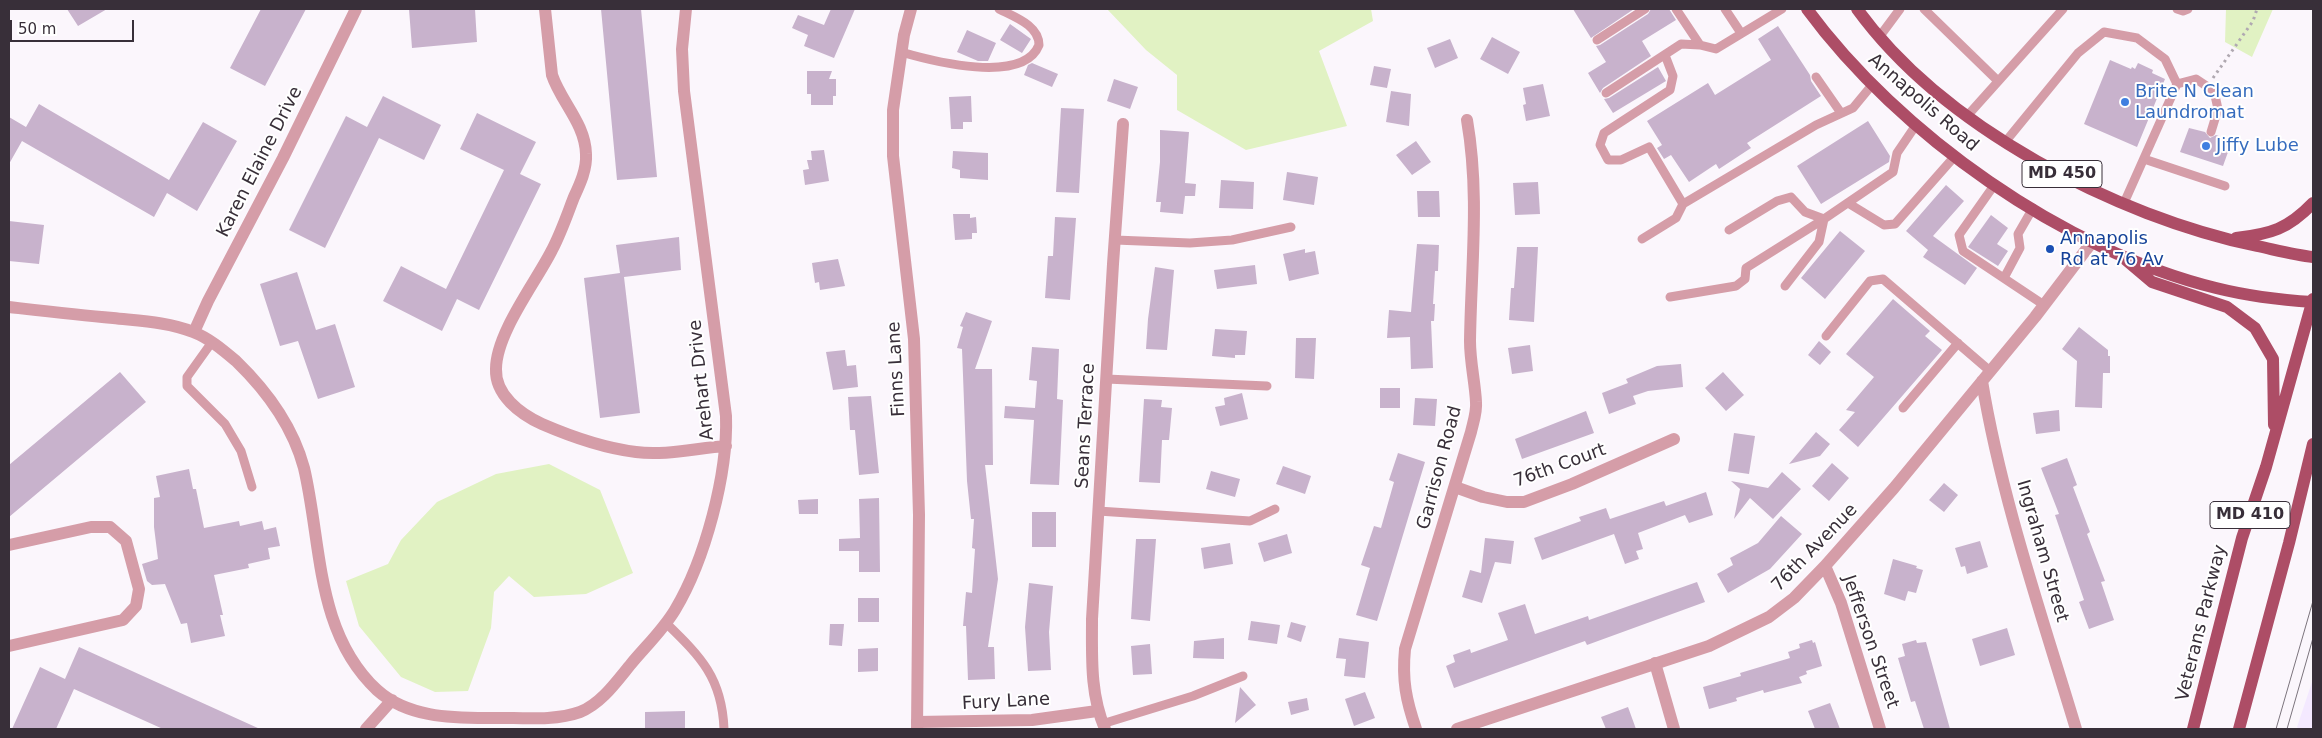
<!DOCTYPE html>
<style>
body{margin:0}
#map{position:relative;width:2322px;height:738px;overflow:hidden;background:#fbf6fc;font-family:"DejaVu Sans",sans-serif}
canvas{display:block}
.frame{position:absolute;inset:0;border:10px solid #382f39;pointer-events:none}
.scale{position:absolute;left:10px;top:20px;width:124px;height:22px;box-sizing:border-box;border:2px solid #382f39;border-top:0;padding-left:6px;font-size:15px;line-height:18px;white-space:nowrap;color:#382f39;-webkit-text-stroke:4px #fff;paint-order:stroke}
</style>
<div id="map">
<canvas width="2322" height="738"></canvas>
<div class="frame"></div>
<div class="scale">50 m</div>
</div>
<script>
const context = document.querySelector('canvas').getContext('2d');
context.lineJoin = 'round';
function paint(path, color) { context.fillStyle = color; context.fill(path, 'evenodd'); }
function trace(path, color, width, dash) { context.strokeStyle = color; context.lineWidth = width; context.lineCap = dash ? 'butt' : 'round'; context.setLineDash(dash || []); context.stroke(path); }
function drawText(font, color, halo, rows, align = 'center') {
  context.font = font + ' "DejaVu Sans",sans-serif'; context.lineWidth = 4; context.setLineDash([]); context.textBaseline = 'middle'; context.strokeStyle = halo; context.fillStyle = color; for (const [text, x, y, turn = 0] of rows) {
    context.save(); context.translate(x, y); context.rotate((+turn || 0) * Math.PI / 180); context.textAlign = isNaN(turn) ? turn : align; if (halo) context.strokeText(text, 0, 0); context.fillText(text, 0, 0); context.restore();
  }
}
const commercial = new Path2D(`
 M2313 679V729H2299L2297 727Z`);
const green = new Path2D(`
 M1107 9H1371L1373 21 1319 51 1347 126 1246 150 1177 110V75L1146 50Z
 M2226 9H2273L2252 57 2225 42Z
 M549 464 600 490 633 573 586 594 534 597 509 576 494 592 491 628 468 691 435 692 401 677 359 626 346 581 388 564 401 540 437 502 496 474Z`);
const building = new Path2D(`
 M67 9H107L78 26Z
 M261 9H306L265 86 230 68Z
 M409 9H475L477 42 412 48Z
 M601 9H641L657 177 617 180Z
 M831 9H855L834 58 804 46 808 35 792 28 798 15 824 25Z
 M1573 9H1634L1591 38Z
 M1651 9H1669L1676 20 1642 41 1651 56 1603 88 1600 93 1588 73 1606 62 1596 46 1600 45 1648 14Z
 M1010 24 1031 39 1022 53 1000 40Z
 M1778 26 1810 75 1811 81 1821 96 1747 143 1751 148 1719 169 1716 164 1689 182 1671 155 1664 159 1657 148 1662 145 1647 121 1708 83 1715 95 1771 60 1758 39Z
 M967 30 996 43 988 61H978L957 52Z
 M1492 37 1520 52 1508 74 1480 59Z
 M1450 39 1458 58 1435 68 1427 48Z
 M2110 60 2131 69 2132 67 2135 69 2138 63 2153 70 2152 73 2165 79 2137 147 2084 124Z
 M1032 63 1058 74 1052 87 1024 75 1028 65Z
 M1374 66 1391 69 1387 88 1370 85Z
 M1658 67 1666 81 1613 113 1604 99 1609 98Z
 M807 71H832L829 79H836V96H833V105H811V94H807Z
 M1114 79 1138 87 1130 109 1107 101Z
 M1543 84 1550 116 1526 121 1523 105 1526 104 1523 88Z
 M1391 91 1411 94 1409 126 1386 122Z
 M383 96 441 125 424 160 379 138 325 248 289 230 346 116 367 127Z
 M971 96 972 122H963V129H951L949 97Z
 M39 104 169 180 203 122 237 141 197 211 167 193 154 217 22 141 9 164V117L26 127Z
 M1061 108 1084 109 1079 193 1056 192Z
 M477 113 536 142 520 174 541 184 479 310 457 299 442 331 383 301 401 266 446 289 504 170 460 149Z
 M1868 121 1890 156 1889 162 1821 204 1797 166Z
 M2189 128 2205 132 2210 138 2216 135 2232 141 2223 166 2180 152Z
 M1160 130 1189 132 1185 183 1196 184 1195 196H1185L1183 214 1160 212 1161 202H1156L1160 162Z
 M1416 141 1431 162 1412 175 1396 155Z
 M824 150 829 181 805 185 803 170 809 169 807 160H812L811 151Z
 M953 151 988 153V180L960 178V170L952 168Z
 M1287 172 1318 177 1314 205 1283 200Z
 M1221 180 1254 182 1253 209 1219 208Z
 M1538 182 1540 214 1515 215 1513 183Z
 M1946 185 1964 201 1933 236 1977 268 1965 285 1923 257 1928 250 1906 231Z
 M1417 191H1439L1440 217H1418Z
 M953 214H970V218L976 217 977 233H972V239L955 240Z
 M1991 215 2008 228 1997 244 2008 251 1998 266 1968 247Z
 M1055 217 1076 218 1070 300 1045 298 1048 256H1053Z
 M9 221 44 225 39 264 9 261Z
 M1840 231 1865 251 1825 299 1801 278Z
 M679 237 681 270 624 277 640 413 600 418 584 278 620 273 616 245Z
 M1417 244 1439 245 1438 271H1435L1433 304H1435L1434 321H1431L1433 368 1411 369 1410 337 1387 338 1389 310 1411 312Z
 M1517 247H1538L1534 322 1509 320 1511 288H1514Z
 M1305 249V253L1315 251 1319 274 1289 281 1283 254Z
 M838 259 845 286 820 290 819 282 815 283 812 263Z
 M1255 265 1257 284 1217 289 1214 270Z
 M1155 267 1174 270 1167 350 1146 349 1148 319Z
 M297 272 316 330 335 324 355 387 318 399 298 341 280 346 260 284Z
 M1893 299 1930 331 1925 336 1942 350 1858 447 1839 430 1855 412 1846 410 1874 377 1846 354Z
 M966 312 992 321 975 369H992L993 465H985L998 579 988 647H994L995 679 968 680 966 626H963L966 592 972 593 975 549 972 548 974 519H971L967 481 962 349 957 348 963 327 960 326Z
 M2079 327 2108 350V356H2110V373H2103L2102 408 2075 407 2077 361 2062 349Z
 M1215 329 1247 331 1245 355H1235V358L1212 356Z
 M1296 338H1316L1314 379 1295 378Z
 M1819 341 1831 352 1820 365 1808 355Z
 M1530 345 1533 371 1512 374 1508 348Z
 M1032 347 1059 349 1057 399 1063 400 1059 485 1030 484 1034 420 1004 418 1005 406 1035 408 1037 381 1029 380Z
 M845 350 847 366 856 365 858 387 833 390 826 352Z
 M1681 364 1683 387 1648 391 1633 396 1636 404 1609 414 1602 393 1628 383 1626 379 1657 366Z
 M120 372 146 402 9 517V465Z
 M1723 372 1744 395 1726 411 1705 388Z
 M1380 388H1400V408H1380Z
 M1242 393 1248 419 1220 426 1215 407 1225 405 1224 398Z
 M871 396 879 473 859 475 855 430H850L848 397Z
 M1415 398 1437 399 1435 426 1413 425Z
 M1144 399 1162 400 1161 407 1172 408 1169 440H1162L1160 483 1139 482Z
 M2059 410 2060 431 2036 434 2033 413Z
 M1586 411 1594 433 1522 459 1515 439Z
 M1816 432 1830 444 1820 456 1789 464Z
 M1734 433 1755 436 1749 474 1728 471Z
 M1398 453 1425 462 1377 621 1356 615 1370 568 1361 565 1374 526 1381 528 1394 482 1389 480Z
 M2067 458 2077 485 2073 487 2090 532 2087 534 2105 581 2101 582 2114 620 2089 629 2079 602 2084 600 2055 515 2059 514 2041 468Z
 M1832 463 1849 478 1829 501 1812 486Z
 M1283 466 1311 476 1305 494 1276 484Z
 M189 469 193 489H196L204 528 239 521 240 526 262 521 264 530 276 527 280 546 268 548 270 559 248 564 249 568 214 575 223 615H220L225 636 191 643 187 623 181 624 165 584 152 585 147 581 142 564 158 559 154 527V498L160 497 156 476Z
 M1211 471 1240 479 1235 497 1206 489Z
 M1782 472 1801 489 1773 519 1750 498 1734 519 1740 489 1731 481 1768 488Z
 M1944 483 1958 495 1944 512 1929 500Z
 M1706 492 1713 515 1689 523 1685 515 1638 533 1643 549 1636 551 1639 559 1625 564 1614 534 1542 560 1534 538 1581 521 1579 517 1606 508 1610 519 1664 501 1666 506Z
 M879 498 880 572H859V551H839V539L860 538 859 499Z
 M818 499V514H799L798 500Z
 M1032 512H1056V547H1032Z
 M1781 516 1802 534 1770 569 1728 593 1717 574 1733 565 1730 558 1758 543Z
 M1287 534 1292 553 1264 562 1258 543Z
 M1485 538 1514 541 1511 564 1495 562 1482 603 1462 597 1470 570 1481 573Z
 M1136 539H1156L1150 621 1131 619Z
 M1980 541 1988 567 1967 574 1965 566 1961 567 1955 548Z
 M1230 543 1233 564 1204 569 1201 548Z
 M1893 559 1917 566 1916 568 1923 570 1916 593 1908 591 1905 601 1884 594Z
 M1697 582 1705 602 1587 645 1585 641 1454 688 1446 666 1455 662 1453 655 1470 649 1471 653 1508 640 1498 613 1525 604 1535 634 1588 616 1589 620Z
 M1029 583 1053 586 1049 632 1051 670 1028 671 1025 627Z
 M858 598H879V622H858Z
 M1251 621 1280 625 1277 644 1248 640Z
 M1291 622 1306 626 1301 642 1287 637Z
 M830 624H844L842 646 829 645Z
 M2007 628 2015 655 1980 666 1972 639Z
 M1224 638V659L1193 658 1194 641Z
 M1339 638 1369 642 1365 678 1344 676 1346 659 1336 658Z
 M1812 640 1813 643 1815 642 1822 666 1806 671 1807 674 1799 677 1802 683 1764 693 1763 690 1736 698 1737 701 1709 709 1703 687 1741 676 1740 673 1790 658 1788 652 1800 648 1799 644Z
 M1916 640 1917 643 1926 642 1950 729H1924L1915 701 1911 702 1898 658 1905 656 1902 644Z
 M1150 644 1152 674 1133 675 1131 646Z
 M79 647 154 681 260 729H163L74 689 56 729H12L40 667 65 679Z
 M878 648V671L858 672V649Z
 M1240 687 1256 705 1235 723Z
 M1365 692 1375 718 1354 726 1345 699Z
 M1307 698 1309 710 1291 715 1288 702Z
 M1830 703 1840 729H1815L1808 711Z
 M1628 707 1636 729H1606L1601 717Z
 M685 711V729H645V712Z`);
const path = new Path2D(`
 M2213 78 2253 21 2257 9`);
const service = new Path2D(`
 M1676 9 1700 45
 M1725 9 1741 33
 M1924 9 1998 81
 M2177 9 2183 11 2188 9
 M1880 36 1900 9
 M1597 40 1645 9
 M901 52C932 61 1023 85 1039 45 1039 25 1014 17 999 9
 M1816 77 1841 113
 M2177 84 2196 79 2214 91 2218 109 2211 132
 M1606 93 1681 44 1700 45 1716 49 1782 9
 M1968 115 2063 9
 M2006 141 2078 53 2104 32 2137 38 2165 59 2177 84 2124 203
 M2144 159 2225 186
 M1995 184 1959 235 1963 251 2044 305
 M1848 203 1884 225 1895 224 1955 156
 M1683 204 1816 125 1853 108 1872 85
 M1729 230 1777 201 1791 197 1805 212 1824 219 1893 172 1897 153 1916 125
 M1642 239 1676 218 1683 204 1649 147 1621 160H1608L1600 145 1604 133 1670 90 1673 76 1665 55
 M1115 240 1190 243 1232 240 1291 227
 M2004 278 2020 248 2018 234 2033 208
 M1670 297 1736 286 1745 279 1746 268 1824 219 1819 242 1785 286
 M1826 336 1870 281 1883 279 1990 371
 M212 342 187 377V386L225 424 241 451 252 487
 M1106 379 1267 386
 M1903 408 1958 343
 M1098 511 1250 521 1275 509
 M666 623C701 657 722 678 724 729
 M1102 724 1193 696 1243 676`);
const minor = new Path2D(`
 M545 9 552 75C561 102 585 123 586 154 587 169 580 184 574 197 567 215 561 233 552 250 536 282 496 333 496 369 495 395 520 414 542 424 572 437 603 448 636 452 664 456 697 448 726 446
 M9 307C44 311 78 315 113 318 140 321 168 322 193 332 209 338 223 350 236 361 266 390 293 427 304 468 322 544 315 632 377 690 407 717 450 718 487 718 517 717 552 722 580 712 601 704 617 681 631 664 645 647 663 630 675 610 705 560 728 474 726 416L684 91 682 49 686 9
 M194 332 208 301 283 158 356 9
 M1982 381C2001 497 2042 616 2076 729
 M1455 487 1483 497 1507 502H1524L1572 484 1674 439
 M9 545 91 527H110L126 541 139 589 136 606 123 620 9 646
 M1825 566 1841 603 1880 729
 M1655 663 1674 729
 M917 722 1032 720 1097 711
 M366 729 392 700
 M1105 729C1090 694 1092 657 1092 619L1113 264 1123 124
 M1416 729C1406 700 1402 680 1405 649L1471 432C1473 423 1477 412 1476 402 1475 382 1470 362 1470 341 1471 267 1480 195 1467 120
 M1457 729 1709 646 1769 617 1794 598 1825 566 1894 488 2035 317 2092 242`);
const tertiary = new Path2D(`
 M911 9 904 35 893 110V156L914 339 919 515 917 729`);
const primary = new Path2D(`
 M1807 9C1899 134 2064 251 2216 288 2248 296 2281 300 2313 302
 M1857 9C1944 128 2115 216 2257 246 2276 250 2295 255 2313 257
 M2236 238C2271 234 2288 229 2313 203
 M2126 260 2152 282 2227 307 2255 328 2273 359 2274 425
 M2193 729 2242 538 2266 467 2313 299
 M2239 729 2289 543 2313 444`);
const tram = new Path2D(`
 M2276 729 2313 601
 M2287 729 2313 638`);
const markers = [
 [2125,102,5,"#3f7fe0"],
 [2206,146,5,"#3f7fe0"],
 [2050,249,5,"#1a4fb4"]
];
const shields = [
 [2062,174,80],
 [2250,515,80]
];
const shieldNames = [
 ["MD 450",2062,174],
 ["MD 410",2250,515]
];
const shopNames = [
 ["Brite N Clean",2135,92],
 ["Laundromat",2135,113],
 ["Jiffy Lube",2216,146]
];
const streetNames = [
 ["Annapolis Road",1923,103,41],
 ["Karen Elaine Drive",260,162,-63],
 ["Finns Lane",897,369,-93],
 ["Arehart Drive",702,380,-96],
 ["Seans Terrace",1086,426,-87],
 ["76th Court",1560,466,-20],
 ["Garrison Road",1440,468,-75],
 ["76th Avenue",1815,548,-46],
 ["Ingraham Street",2042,551,74],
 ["Veterans Parkway",2202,623,-76],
 ["Jefferson Street",1870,642,71],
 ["Fury Lane",1006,702,-3]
];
const transitNames = [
 ["Annapolis",2060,239],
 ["Rd at 76 Av",2060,260]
];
paint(commercial, '#f4e9ff');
paint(green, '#e1f2c3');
paint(building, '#c8b2cc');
trace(path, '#b0a9b1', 3, [2.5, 4]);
trace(service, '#d59da8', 9);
trace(minor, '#d59da8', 12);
trace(tertiary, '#d59da8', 12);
trace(primary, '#ad4d66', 12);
trace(tram, '#7b737c', 1);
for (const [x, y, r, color] of markers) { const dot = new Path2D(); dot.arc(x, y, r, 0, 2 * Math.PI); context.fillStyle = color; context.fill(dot); trace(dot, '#fff', 2); }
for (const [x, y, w] of shields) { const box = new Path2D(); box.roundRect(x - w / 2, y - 13.5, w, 27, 4); context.fillStyle = '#fff'; context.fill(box); trace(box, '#382f39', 1); }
drawText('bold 16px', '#382f39', null, shieldNames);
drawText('18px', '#366cbe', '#fff', shopNames, 'left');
drawText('18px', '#382f39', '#fff', streetNames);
drawText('18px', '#164399', '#fff', transitNames, 'left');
</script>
